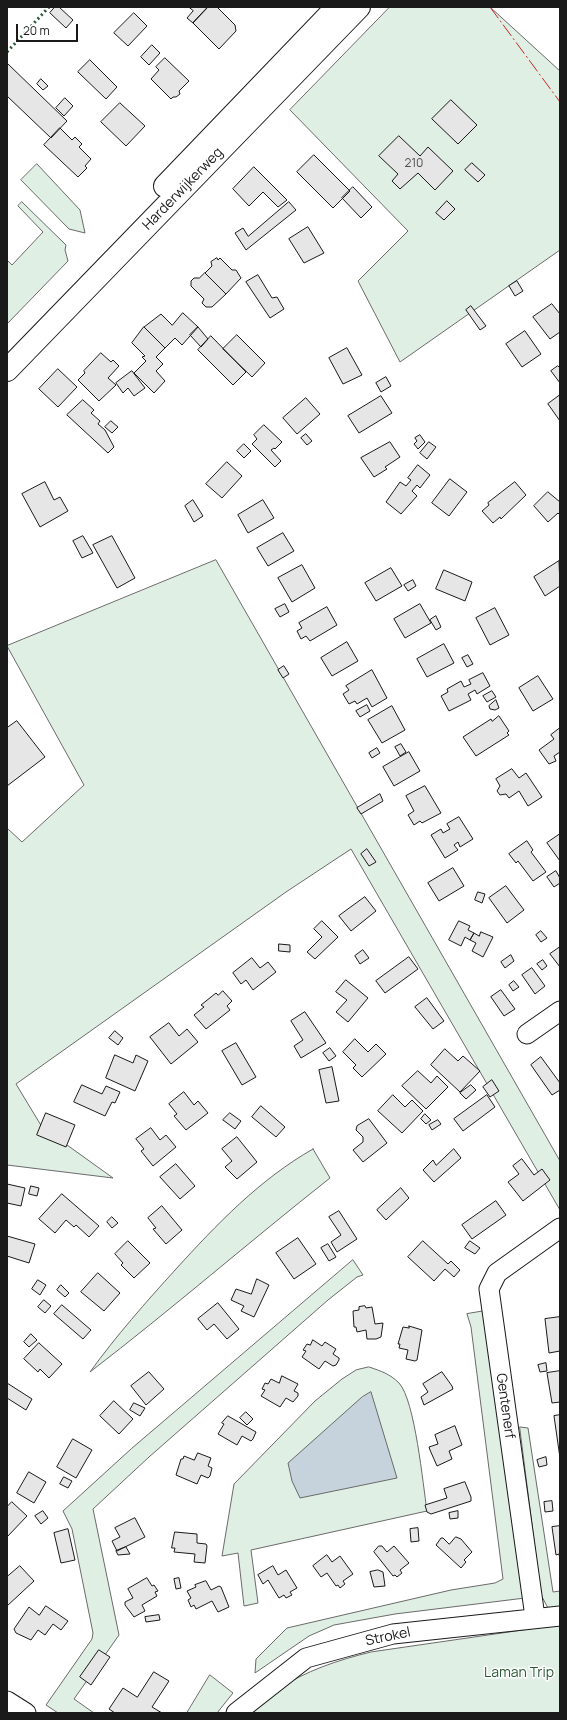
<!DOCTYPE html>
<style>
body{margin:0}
#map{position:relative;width:567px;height:1720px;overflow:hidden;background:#fff;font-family:Manrope,sans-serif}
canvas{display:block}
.frame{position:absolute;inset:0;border:8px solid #1a1a1a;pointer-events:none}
.scale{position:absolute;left:16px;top:24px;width:62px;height:18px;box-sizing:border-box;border:2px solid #1a1a1a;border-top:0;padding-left:5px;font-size:12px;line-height:14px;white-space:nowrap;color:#1a1a1a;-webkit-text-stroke:3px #fff;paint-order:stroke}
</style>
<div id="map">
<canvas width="567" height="1720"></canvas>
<div class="frame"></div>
<div class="scale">20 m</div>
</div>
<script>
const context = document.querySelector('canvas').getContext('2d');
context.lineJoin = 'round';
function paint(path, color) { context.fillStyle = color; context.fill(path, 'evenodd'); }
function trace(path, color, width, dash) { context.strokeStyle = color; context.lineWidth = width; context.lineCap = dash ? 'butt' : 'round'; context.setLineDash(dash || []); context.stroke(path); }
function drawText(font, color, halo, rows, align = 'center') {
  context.font = font + ' Manrope,sans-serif'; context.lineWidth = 3; context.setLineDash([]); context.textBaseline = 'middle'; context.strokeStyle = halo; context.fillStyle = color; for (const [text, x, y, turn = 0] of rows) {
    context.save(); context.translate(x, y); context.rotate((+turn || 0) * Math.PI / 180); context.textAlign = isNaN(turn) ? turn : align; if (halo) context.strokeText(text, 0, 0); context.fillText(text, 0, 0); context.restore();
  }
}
const green = new Path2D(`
 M390 7H490L560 71V250L400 362 358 281 408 231 290 110Z
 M37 164 80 210 85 233 69 229 21 180Z
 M22 202 66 245 65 250 68 261 7 324V260L12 265 43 232 18 206Z
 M216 560 560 1161V1210L351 849 286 892 16 1084 42 1127 113 1178 7 1165V828L22 842 84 785 7 646Z
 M313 1149 330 1178C249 1242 172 1309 90 1372 116 1336 146 1302 176 1269 216 1225 260 1179 313 1149Z
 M353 1260 363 1275 357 1277 328 1300 149 1457 93 1509 119 1635 74 1699 94 1713H58L46 1705 92 1639 93 1633 72 1529 63 1511 131 1449Z
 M485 1311 525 1598 395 1614 334 1625 309 1636 255 1673 256 1659 287 1628 451 1590 495 1583 503 1579 471 1327 467 1314Z
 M369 1367C381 1371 390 1374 399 1383 415 1400 423 1485 427 1511L251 1550 258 1603 244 1606 238 1553 222 1556 234 1484 315 1401 342 1379 356 1370Z
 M520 1427 528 1428 553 1592 560 1591V1608H548L541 1595Z
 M560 1625V1713H252C260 1706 268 1697 277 1690 305 1671 338 1660 371 1652Z
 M210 1675 233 1693 217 1713H187Z`);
const water = new Path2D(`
 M371 1392 397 1478 300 1498 292 1481 288 1463 362 1397Z`);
const building = new Path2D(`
 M55 7H59L73 20 66 28 50 13Z
 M189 7H208L193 23 187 18 193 11Z
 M208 7H217L235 25 236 31 219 49 193 23Z
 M134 13 147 26 128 46 114 33Z
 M152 45 160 53 149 65 141 57Z
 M165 58 189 81 179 91 180 94 176 97H173L171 99 151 79 159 70 156 67Z
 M90 60 117 87 106 99 78 72Z
 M7 63 67 121 51 138 7 96Z
 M41 79 48 86 43 90 37 84Z
 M65 98 73 106 64 116 56 108Z
 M451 100 477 125 458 144 432 119Z
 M120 103 145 126 126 146 101 122Z
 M60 128 72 140 75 137 82 144 79 147 91 159 85 166 87 168 78 177 44 145Z
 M399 136 420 156 428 147 453 171 435 190 418 173 400 189 392 181 398 174 379 156Z
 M314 155 350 191 333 208 297 172Z
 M472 163 485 175 478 182 465 170Z
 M254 167 287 200 278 207 263 192 249 206 233 189Z
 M353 187 372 207 361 218 342 198Z
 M447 201 455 209 444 220 436 213Z
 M289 202 296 210 246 250 235 233 243 228 248 236Z
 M308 227 324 253 304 263 289 239Z
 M217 258 218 260 220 258 232 270H236L241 278 226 294 205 273 212 266 211 262Z
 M205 273 226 294 212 307H206L202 303 204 299 191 286V281L194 278H199Z
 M258 275 272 298 277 297 284 309 270 318 246 282Z
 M517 281 523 291 515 296 509 286Z
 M552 304 560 314V332L550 339 533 317Z
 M471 306 486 326 480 330 466 310Z
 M183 313 198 327 182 345 175 338 165 348 144 327 161 314 172 325Z
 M144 327 165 348 156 357 163 364 156 371 165 381 154 393 134 373 146 361 142 357 145 356 132 343Z
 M198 327 208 339 201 347 190 335Z
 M525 331 541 354 522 367 506 344Z
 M237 335 265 363 252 377 223 349Z
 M211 336 246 372 233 385 198 350Z
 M347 348 362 375 343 384 329 358Z
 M101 353 111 362 113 360 119 366 108 378 116 385 99 401 78 380 85 373 84 371Z
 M558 366 560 368V383L551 371Z
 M58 369 77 387 58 407 39 389Z
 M132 371 145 388 134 396 128 388 123 393 116 383Z
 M386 377 391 386 381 392 376 383Z
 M560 395V421L548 404Z
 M381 396 392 413 359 433 348 416Z
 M306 398 320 414 297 434 283 418Z
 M83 400 94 410 91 413 100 421 98 424 105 430 114 447 108 453 67 415Z
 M111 421 118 427 112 433 105 427Z
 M264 425 282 442 275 449 274 448 271 450 281 461 275 467 252 444 257 439 254 435Z
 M306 434 312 441 307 445 301 438Z
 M420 435 425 442 418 449 414 444 417 441 415 438Z
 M390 442 400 457 385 467 387 469 374 477 361 458Z
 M429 442 436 447 427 459 420 453Z
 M244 444 251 451 244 458 237 451Z
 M227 462 242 476 222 498 206 484Z
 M418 465 430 475 420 488 417 485 412 491 417 496 401 514 386 502 400 482 406 486 411 480 408 478Z
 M450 479 467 492 449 516 432 503Z
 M45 482 54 500 60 497 68 511 40 527 22 494Z
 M515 482 526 495 501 519 500 517 493 523 482 511 489 505 488 503Z
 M548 492 560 502V515L558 513 548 522 534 506Z
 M193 500 203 516 194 522 185 506Z
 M263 500 274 518 248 533 238 515Z
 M283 533 294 551 268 566 257 548Z
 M83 536 93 553 82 558 73 541Z
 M112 536 135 578 117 588 93 545Z
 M559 561 560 586 545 596 534 577Z
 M302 565 315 588 292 602 278 578Z
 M391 568 402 586 376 601 365 583Z
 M444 570 472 582 465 601 436 589Z
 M413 580 416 586 408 591 404 585Z
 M285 604 289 612 280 617 275 609Z
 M420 604 431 623 405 638 394 619Z
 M327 607 337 625 310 641 306 636 301 639 297 631 302 628 299 623Z
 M495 608 509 635 490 645 476 618Z
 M436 616 441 627 436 630 430 620Z
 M347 642 358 661 332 676 321 658Z
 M444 644 454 663 427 677 417 659Z
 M468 655 473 664 467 667 462 658Z
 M284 666 289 674 283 678 278 670Z
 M372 670 387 698 372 707 367 698 357 704 355 701 349 704 343 694 349 690 346 686Z
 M483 673 490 686 477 694 475 690 468 694 471 700 449 711 441 696 448 692 447 689 461 681 464 687 471 684 469 680Z
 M538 676 553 699 533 711 519 688Z
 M492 691 496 697 487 702 483 696Z
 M496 700 499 708 495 710 490 709 489 706Z
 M367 705 370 711 360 717 356 711Z
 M392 706 405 730 382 743 368 720Z
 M499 716 509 731 507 733 509 735 476 756 463 737 491 719 492 721Z
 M17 721 45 757 7 786V728Z
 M560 728V752L554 756 556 761 549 764 539 750 554 739 551 735Z
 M401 744 406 752 400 756 395 747Z
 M377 748 380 753 372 758 369 753Z
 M409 752 420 771 394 786 383 767Z
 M512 769 519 778 526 773 542 797 528 806 519 791 509 798 506 794 500 795 497 791 500 786 496 779Z
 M425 786 441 813 422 823 420 821 414 825 408 815 414 811 406 796Z
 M380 794 383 801 361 814 357 808Z
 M459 817 473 839 460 847 458 842 454 845 458 850 445 858 431 835 441 829 443 833 450 829 447 824Z
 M560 834V861L547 843Z
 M527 841 533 850 531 852 546 872 533 881 518 861 516 863 509 854Z
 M367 849 376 862 369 866 361 854Z
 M453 868 464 886 439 901 428 883Z
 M556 871 560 878V883L554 887 547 877Z
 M506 886 524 910 507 923 489 898Z
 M478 892 485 894 482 903 475 900Z
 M365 897 376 911 351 931 339 916Z
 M322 921 338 937 315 959 307 952 322 937 314 929Z
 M459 921 470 926 468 930 474 933 470 940 465 937 461 946 449 940Z
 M541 931 547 938 541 942 536 935Z
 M481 932 493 937 483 957 472 951 476 943 470 940 474 933 479 936Z
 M279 944 290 945V952L279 951Z
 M560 947V967L550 954Z
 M363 950 369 958 360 964 355 956Z
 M511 955 514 961 505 968 501 962Z
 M409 957 418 969 385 993 376 981Z
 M252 958 260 968 268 962 276 972 253 990 246 980 241 984 233 973Z
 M543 960 547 966 542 970 537 964Z
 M532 968 545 986 535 994 522 975Z
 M346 980 368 998 348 1022 336 1012 347 1000 336 992Z
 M514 981 519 987 513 991 509 985Z
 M501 990 515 1009 504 1016 491 997Z
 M223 991 232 1001 227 1006 230 1010 206 1029 194 1015 204 1007 201 1005 216 993 218 995Z
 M427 998 444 1021 433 1029 415 1007Z
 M305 1012 326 1043 301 1058 294 1046 303 1040 291 1021Z
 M169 1023 179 1036 187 1029 198 1042 171 1064 150 1037Z
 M115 1031 123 1038 118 1045 109 1038Z
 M355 1039 368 1052 376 1044 386 1054 362 1077 353 1068 356 1065 343 1052Z
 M236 1043 256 1077 242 1085 222 1051Z
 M330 1048 336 1056 329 1061 323 1053Z
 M445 1049 458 1061 463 1056 480 1071 460 1092 431 1065Z
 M115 1055 133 1063 136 1055 148 1061 135 1091 106 1078Z
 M541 1057 560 1083V1090L552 1095 531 1065Z
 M332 1067 339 1101 326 1103 319 1070Z
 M418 1071 431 1083 437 1076 448 1087 426 1109 402 1086Z
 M492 1080 499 1091 490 1097 483 1087Z
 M82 1085 102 1094 106 1086 120 1092 115 1103 112 1102 105 1116 74 1102Z
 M471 1085 476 1090 466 1099 460 1093Z
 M184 1092 194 1105 198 1101 208 1113 186 1130 174 1116 177 1114 169 1104Z
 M393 1095 405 1107 412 1100 423 1111 402 1133 378 1111Z
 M487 1095 495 1107 463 1131 454 1119Z
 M261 1106 285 1127 276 1137 252 1117Z
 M46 1113 75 1125 66 1147 37 1135Z
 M230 1113 241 1121 235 1129 223 1120Z
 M425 1114 431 1120 426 1124 421 1119Z
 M369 1119 387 1143 363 1162 353 1150 363 1142V1137L356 1130 357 1126Z
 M438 1120 441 1124 432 1130 429 1125Z
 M151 1128 160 1140 166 1135 176 1147 153 1166 141 1151 144 1149 136 1139Z
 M237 1137 257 1162 237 1179 225 1167 232 1161 222 1149Z
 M454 1149 461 1158 434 1182 423 1170 433 1160 436 1165Z
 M522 1159 534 1175 542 1169 550 1180 523 1201 508 1182 519 1174 513 1166Z
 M176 1164 195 1186 180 1199 160 1177Z
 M7 1184 25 1188 21 1206 7 1203Z
 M31 1186 39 1188 37 1196 29 1194Z
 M401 1188 409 1198 386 1220 377 1210Z
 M62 1194 99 1226 89 1237 76 1225 74 1227 66 1220 55 1233 39 1219Z
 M496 1201 506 1215 472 1239 462 1225Z
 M162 1206 182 1230 166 1244 153 1229 156 1228 148 1218Z
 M339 1211 357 1239 337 1252 331 1242 341 1235 329 1217Z
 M112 1217 118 1223 112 1228 107 1222Z
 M7 1236 35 1244 29 1263 7 1256Z
 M298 1238 316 1264 294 1279 276 1253Z
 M128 1241 150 1263 134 1278 121 1265 123 1263 115 1254Z
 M423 1241 448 1264 451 1261 460 1270 454 1277 445 1269 434 1281 408 1257Z
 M470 1241 480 1248 475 1254 465 1248Z
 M328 1244 336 1257 329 1261 321 1248Z
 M98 1273 120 1293 104 1311 81 1292Z
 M257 1279 269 1285 254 1317 241 1311 244 1306 231 1300 236 1289 251 1294Z
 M38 1280 46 1285 40 1295 32 1289Z
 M61 1285 69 1293 65 1297 57 1290Z
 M44 1300 51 1306 45 1313 38 1307Z
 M218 1303 239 1329 227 1339 214 1324 207 1330 198 1319Z
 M62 1305 91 1330 83 1339 54 1314Z
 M365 1306 366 1308 372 1307 375 1324 383 1323 381 1337 376 1339H367L366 1330 357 1332 356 1327H354L353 1311 359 1310V1307Z
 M560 1317V1351L549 1353 545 1319Z
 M409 1326 422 1330 417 1360 415 1361 406 1359 408 1350 399 1348 400 1344H398L403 1327 409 1328Z
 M31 1334 37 1340 29 1347 24 1342Z
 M313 1340 322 1346 325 1342 336 1349 333 1354 339 1358V1360L336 1365 333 1366 325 1361 319 1369 302 1357 306 1351 303 1350 307 1344 310 1345Z
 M39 1343 62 1364 49 1378 40 1369 38 1372 24 1359Z
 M546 1363 547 1371 540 1372 538 1365Z
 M560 1371V1402L552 1403 547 1373Z
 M149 1372 164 1389 146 1405 131 1386Z
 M442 1372 452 1386 453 1389 424 1405 421 1397 428 1392 423 1384Z
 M282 1376 298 1384 294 1391 298 1393V1396L293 1402 286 1398 280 1407 261 1396 265 1390 262 1389 265 1383 268 1384 271 1379 279 1383Z
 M7 1383 32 1399 26 1410 7 1398Z
 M114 1401 133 1419 119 1434 100 1416Z
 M134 1403 145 1408 140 1416 130 1410Z
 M246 1412 253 1419 247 1425 240 1418Z
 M560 1415V1458L554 1416Z
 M228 1416 256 1432 253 1439 251 1441 242 1436 237 1445 218 1434 224 1424 222 1423Z
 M455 1426 462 1445 449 1451 452 1459 437 1466 430 1450 429 1447 438 1444 435 1435Z
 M73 1439 92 1450 76 1478 57 1467Z
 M198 1453 211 1458 208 1466 212 1468 210 1476 208 1478 201 1475 197 1484 176 1475 181 1459H183L184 1456 194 1460Z
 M546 1457 547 1465 539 1467 537 1460Z
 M29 1472 46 1482 34 1503 17 1493Z
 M64 1477 72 1481 68 1488 60 1484Z
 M465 1482 471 1497V1501L431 1514 427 1512 425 1505 447 1498 444 1489Z
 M552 1501 553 1511 545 1512 544 1502Z
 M12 1502 27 1516 7 1537V1507Z
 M43 1511 48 1518 41 1524 35 1516Z
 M458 1511V1518L450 1519 449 1513Z
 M135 1518 145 1537 117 1551 112 1541 120 1537 115 1528Z
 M560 1526V1560L559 1554 556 1555 552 1527Z
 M418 1528 419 1541 411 1542 410 1529Z
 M68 1529 75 1560 61 1563 54 1533Z
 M175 1532 197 1534V1543L206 1544 207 1546 205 1563 194 1562 195 1554 174 1552 175 1548H172Z
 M456 1537 461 1539 472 1552 464 1560 466 1562 461 1568 436 1545 441 1538H443L449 1544Z
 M379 1546H382L387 1552 394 1546 409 1563 400 1570 402 1573 397 1577 395 1575 393 1576 374 1552Z
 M126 1547 130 1554 118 1555 116 1551Z
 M327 1555 332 1562 340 1556 353 1574 343 1581 345 1584 340 1588 338 1585 336 1586 327 1573 321 1577 313 1566Z
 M20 1566 34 1581 7 1606V1577Z
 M273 1566 278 1575 286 1570 297 1588 290 1592 292 1595 286 1598 284 1595 279 1598 268 1580 263 1584 258 1575Z
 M378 1570 383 1572 385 1586 374 1587 370 1572Z
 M147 1578 152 1586 154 1585 158 1591 155 1592 157 1596 142 1605 145 1611 134 1617 125 1605V1602L133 1598 128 1589Z
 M179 1578 181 1588 176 1589 174 1579Z
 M206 1581 211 1590 219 1586 221 1587 229 1607 218 1612 212 1601 196 1609 194 1605 191 1607 188 1600 191 1598 187 1591 196 1587 195 1585Z
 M46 1606 68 1621 61 1630 53 1624 45 1635 38 1630 31 1640 16 1633 14 1629 29 1607 39 1615Z
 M159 1615 160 1620 146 1622 145 1617Z
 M99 1650 110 1657 91 1685 80 1677Z
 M154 1672 169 1681 152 1707 162 1713H115L109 1709 123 1688 137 1697Z`);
const street = new Path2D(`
 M527 1034 560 1011
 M535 1617 489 1289 497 1273 560 1228
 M7 1701 26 1713
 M236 1713 306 1658 393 1634 560 1616`);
const primary = new Path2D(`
 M165 186 337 7
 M7 370 359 7`);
const hedge = new Path2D(`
 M7 52 49 7`);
const power = new Path2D(`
 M490 7 560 102`);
const numberNames = [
 ["210",414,164]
];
const streetNames = [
 ["Harderwijkerweg",183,189,-46],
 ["Gentenerf",505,1406,82],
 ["Strokel",388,1637,-12]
];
const parkNames = [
 ["Laman Trip",519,1673]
];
paint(green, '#e0efe3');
trace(green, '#6a6a6a', 1);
paint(water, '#c6d2dc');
trace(water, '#6a6a6a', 1);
paint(building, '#e6e6e6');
trace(building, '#1a1a1a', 1);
trace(street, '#1a1a1a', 21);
trace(primary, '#1a1a1a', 24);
trace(street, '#fff', 19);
trace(primary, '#fff', 22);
trace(hedge, '#2b5a34', 3, [2, 3]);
trace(power, '#c62828', 1, [14, 3, 2, 3]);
drawText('12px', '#4d4d4d', null, numberNames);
drawText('14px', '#1a1a1a', '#fff', streetNames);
drawText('14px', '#2b5a34', '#fff', parkNames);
</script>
